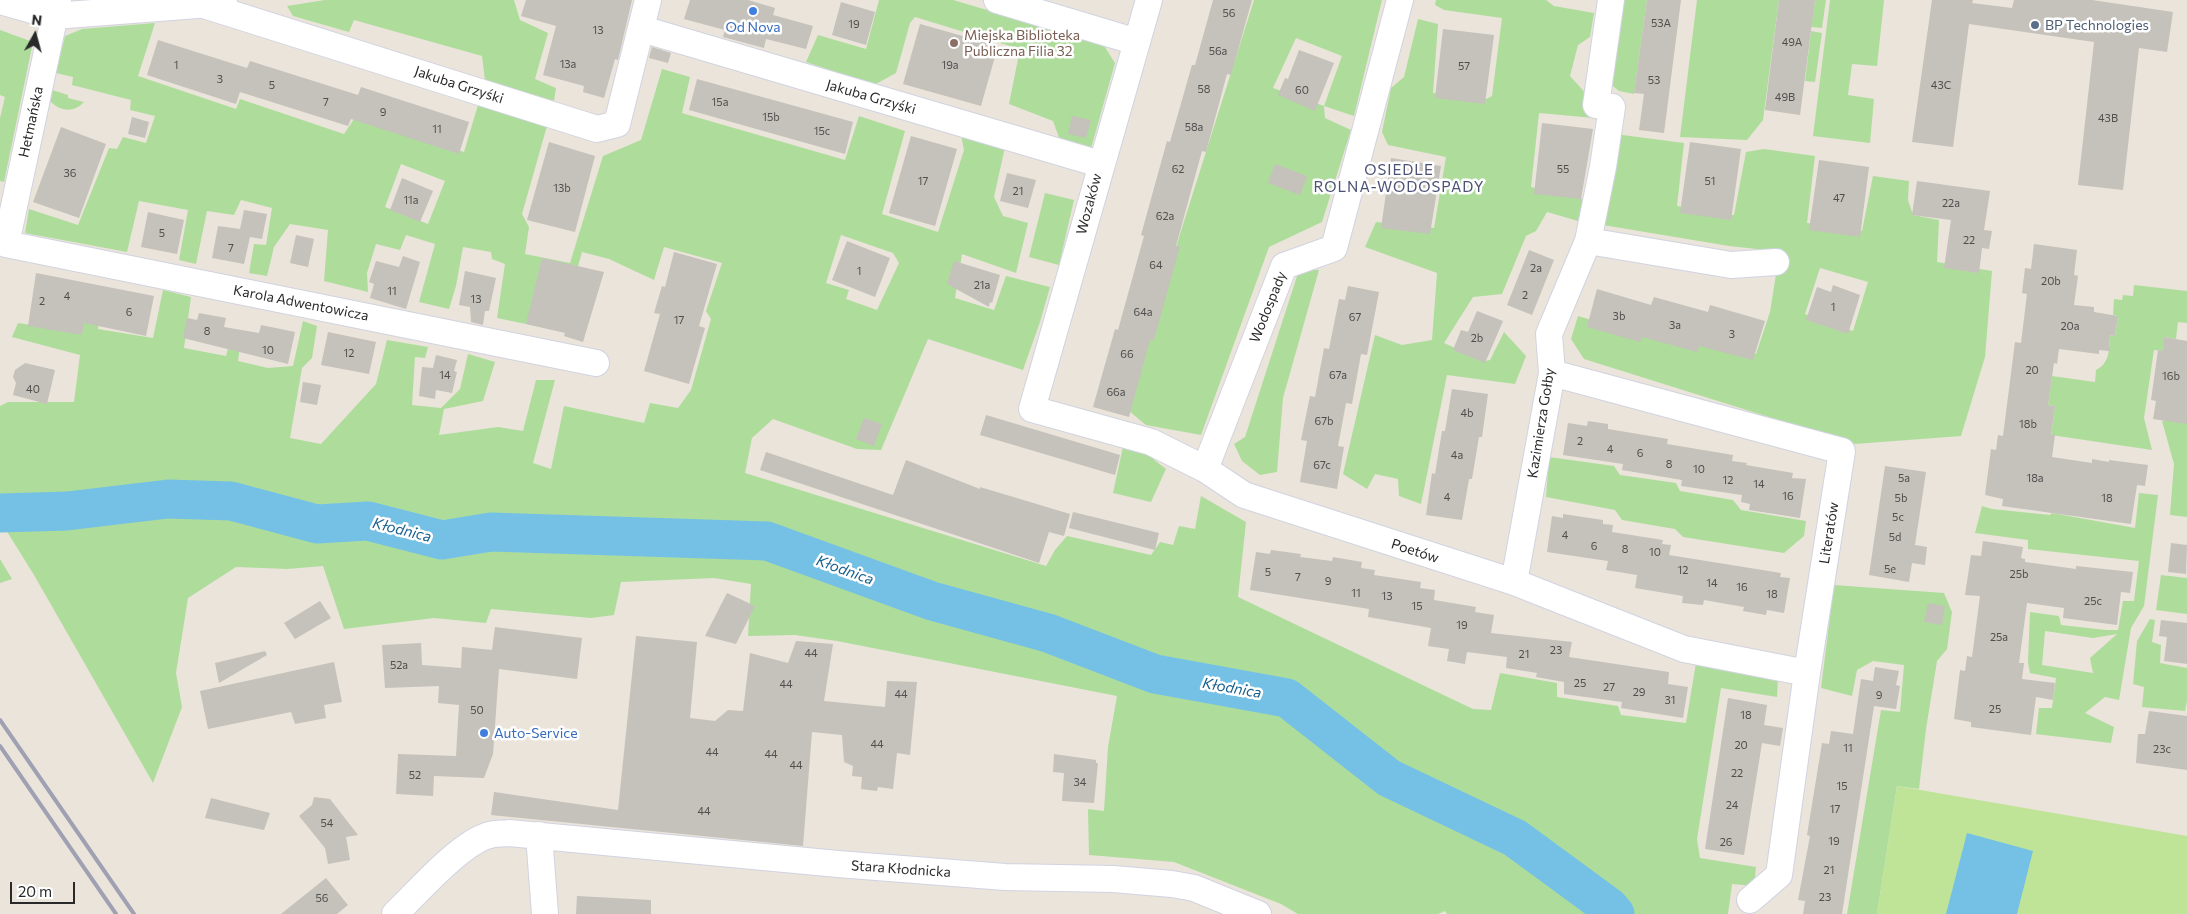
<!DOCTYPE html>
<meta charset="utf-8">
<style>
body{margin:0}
#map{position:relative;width:2187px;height:914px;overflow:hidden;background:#eae4db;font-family:Commissioner,sans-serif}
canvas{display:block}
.north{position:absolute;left:10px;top:10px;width:50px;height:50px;-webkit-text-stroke:4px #fff;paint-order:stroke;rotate:7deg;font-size:14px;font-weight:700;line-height:20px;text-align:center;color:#292929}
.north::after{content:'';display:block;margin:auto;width:18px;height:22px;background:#292929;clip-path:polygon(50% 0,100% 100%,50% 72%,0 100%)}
.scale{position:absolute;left:10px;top:882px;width:65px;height:22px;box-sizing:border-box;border:2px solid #292929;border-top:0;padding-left:6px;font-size:15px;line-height:18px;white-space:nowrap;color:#292929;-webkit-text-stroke:4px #fff;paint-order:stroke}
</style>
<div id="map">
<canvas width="2187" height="914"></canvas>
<div class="north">N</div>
<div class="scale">20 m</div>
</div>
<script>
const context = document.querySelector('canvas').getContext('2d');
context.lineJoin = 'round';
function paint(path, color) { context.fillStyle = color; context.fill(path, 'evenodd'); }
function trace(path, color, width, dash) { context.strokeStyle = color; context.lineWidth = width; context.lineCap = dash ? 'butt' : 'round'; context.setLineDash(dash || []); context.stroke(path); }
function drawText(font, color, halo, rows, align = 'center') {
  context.font = font + ' Commissioner,sans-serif'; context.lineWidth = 5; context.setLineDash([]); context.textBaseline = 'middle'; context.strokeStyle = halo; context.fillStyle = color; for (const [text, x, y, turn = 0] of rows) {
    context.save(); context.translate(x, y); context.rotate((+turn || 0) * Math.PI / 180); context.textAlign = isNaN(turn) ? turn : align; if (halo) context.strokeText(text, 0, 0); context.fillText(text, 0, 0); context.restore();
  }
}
const green = new Path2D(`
 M325 0H514L520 20 548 33 535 79 556 88 554 101 485 80 482 56 354 20 349 32 293 16 287 6Z
 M879 0H953L1103 44 1115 63 1090 152 1061 143 1053 121 1009 104 1020 49 915 17 910 23 896 73 874 85 806 62 818 35 866 49Z
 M1254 0H1382L1354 116 1324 106 1325 118 1351 130 1322 222 1269 247 1201 435 1146 425 1129 411 1180 234ZM1296 38 1342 56 1324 106 1273 88Z
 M1436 0H1546L1554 6 1594 13 1590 37 1578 45 1570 76 1590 98 1594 118 1539 113 1531 187 1583 199 1578 221 1547 212 1536 231 1526 236 1502 294 1473 297 1444 343 1485 361 1490 360 1504 332 1526 356 1515 384 1447 375 1421 504 1399 496 1398 479 1375 474 1367 489 1343 474 1375 335 1402 345 1432 340 1437 273 1365 247 1376 222 1434 228 1446 157 1388 145 1382 132 1391 88 1404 77 1418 19 1438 24 1433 93 1486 99 1492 96 1502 18 1444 10 1435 5Z
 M1617 0H1647L1634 94 1619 91 1608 82Z
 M1697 0H1779L1763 120 1747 140 1680 137Z
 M1815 0H1826L1822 28 1811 27Z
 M1830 0H1884L1877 66 1852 64 1848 95 1874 99 1870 143 1813 136Z
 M155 23 138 76 236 109 240 99 344 134 354 119 464 152 478 105 547 126 522 214 529 227 525 254 570 263 603 156 641 140 662 69 690 77 682 113 845 160 859 116 905 131 882 214 938 232 964 150 961 135 1005 147 994 197 1003 216 1028 223 1016 273 962 254 955 298 994 310 1006 276 1050 287 1040 322 1023 370 928 339 881 450 857 449 773 419 752 438 745 473 1046 566 1055 550 1067 536 1151 555 1160 542 1173 545 1179 526 1195 529 1201 496 1246 522 1238 597 1473 709 1491 710 1500 673 1557 683V697L1618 706 1621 715 1686 723 1696 663 1778 676 1777 697 1721 688 1697 839 1700 858 1756 867 1754 886 1732 884 1728 914H1447L1445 911 1438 914H1298L1281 904 1174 862 1089 855 1088 809 1104 811 1108 747 1117 696 837 641 795 635 748 636 751 584 714 578 621 582 614 615 591 618 491 609 486 623 434 618 344 629 323 566 287 569 236 567 188 598 176 673 182 707 153 783 34 575 6 530 0 517V406L8 402H74L80 355 12 337 18 323 78 332 102 287 98 329 153 338 163 290 191 297 184 348 226 356 230 341 241 340 238 361 268 368 293 366 303 321 317 326 312 358 302 368 290 438 321 444 376 384 387 340 428 347 425 358 415 357 412 405 441 408 460 389 468 354 495 362 483 401 444 409 439 435 498 427 523 431 536 380H555L533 463 551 469 564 406 644 423 650 403 678 408 691 390 711 319 706 311 722 263 664 247 654 280 609 259 582 252 560 331 497 318 505 264 492 259 491 252 463 247 456 286 449 309 419 302 435 244 406 235 400 250 376 244 367 273 368 292 324 281 328 230 290 224 274 247 267 276 249 273 254 244 266 245 272 208 241 200 234 215 207 211 196 264 179 260 188 210 139 201 127 252 25 233 29 209 78 225 109 148 117 149 123 137 146 143 155 116 130 110 131 100 72 85 73 77 56 73 65 36 82 29ZM401 164 445 181 428 224 385 207ZM841 235 893 253 899 263 877 310 846 299 849 290 826 283Z
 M0 30 33 42 4 182 0 181V118L5 97 0 95Z
 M1811 31 1822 33 1815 82 1805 81Z
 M52 90 68 95V98L84 102C73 114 59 111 49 100Z
 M1615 134 1684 143 1677 206 1734 215 1746 152 1764 149 1815 156 1807 223 1862 231 1873 176 1909 181 1908 200 1913 215 1939 220 1937 262 1992 271 1985 357 1961 436 1855 444 1584 359 1571 339 1578 316 1642 335 1705 341 1756 354 1770 312 1777 268 1784 252 1729 246 1603 225ZM1820 268 1868 282 1853 331 1805 314Z
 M1045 193 1074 200 1059 265 1029 257Z
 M1299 270H1319L1283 398 1277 472 1260 475 1242 461 1234 444 1245 437Z
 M2134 285 2187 291V323L2178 322 2176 339 2165 337 2163 351 2154 350 2144 418 2152 450 2051 435 2055 406 2048 405 2052 376 2095 382 2096 370C2110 363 2109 350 2110 335L2115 336 2118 316 2113 315 2114 299 2122 300 2123 295 2133 296Z
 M2162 421H2187V517L2170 515 2174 464Z
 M1124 442 1149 446 1153 459 1166 469 1151 502 1113 493Z
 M1549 457 1614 466 1620 475 1676 483 1680 491 1733 500 1741 510 1806 521 1804 536 1784 553 1683 537 1675 529 1622 520 1615 510 1546 497Z
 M2139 493 2158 495 2144 606 2131 628 2119 700 2105 697 2085 713 2114 727 2111 743 2036 734 2039 708H2052L2056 678 2030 673 2028 663 2030 612 2059 616 2061 625 2106 630H2118L2123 601H2134L2139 561 2028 549V540L1975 533 1982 506 1992 509 2050 515 2052 513 2135 528ZM2045 631 2093 638 2117 634 2090 658 2093 673 2042 665Z
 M0 559 12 579 0 583Z
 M2161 575 2187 578V614L2156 610Z
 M1834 585 1944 593 1952 612 1947 649 1937 661 1926 729 1919 789 1897 786 1877 914H1847L1881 710 1900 712 1904 665 1873 661 1857 670 1852 696 1821 688Z
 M2150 619 2155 620 2152 642 2161 645 2160 663 2187 668V701L2185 711 2142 707 2144 687 2133 684 2137 641Z`);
const pitch = new Path2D(`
 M1897 786 2187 836V914H1877Z`);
const water = new Path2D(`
 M1967 833 2033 851 2017 914H1946Z`);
const river = new Path2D(`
 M0 513 67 511 168 499 231 501 317 524 368 521 442 540 491 532 767 541 932 601 1048 633 1155 674 1287 698 1389 778 1515 838 1609 907 1615 914`);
const building = new Path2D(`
 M526 0H632L618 60 615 59 604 98 583 92 584 86 543 75 556 26 521 16Z
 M690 0H748L775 8 773 15 813 26 806 49 766 39 764 48 723 37 725 30 684 19Z
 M1213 0H1252L1231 75 1227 74 1206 152 1202 151 1176 246H1180L1154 340H1150L1129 417 1093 407 1115 329 1118 330 1144 236 1141 235 1167 141 1170 142 1192 65H1195Z
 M1647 0H1681L1664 133 1639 130 1644 94 1634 93Z
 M1779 0H1815L1800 115 1765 110Z
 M1932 0H1973L1972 3 2012 8 2014 0H2092L2173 12 2167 52 2139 48 2123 190 2078 185 2094 42 1969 24 1953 147 1912 142Z
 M841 2 875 12 866 45 832 35Z
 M920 24 998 46 981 106 903 84Z
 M1443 29 1494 35 1485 104 1435 98Z
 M158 40 247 68 250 61 358 95 361 87 469 122 459 154 351 119 348 126 240 92 236 104 147 75Z
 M652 47 671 53 668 63 649 58Z
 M1299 50 1334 63 1315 111 1278 95 1285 78 1288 79Z
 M697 79 853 122 845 154 689 110Z
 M1072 116 1091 120 1086 138 1068 134Z
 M132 117 149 122 145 138 128 134Z
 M1542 123 1593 129 1581 199 1534 194Z
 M61 127 106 144 79 218 33 202Z
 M911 136 957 149 935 226 889 213Z
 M549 142 595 156 575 232 527 220Z
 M1690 142 1741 149 1731 220 1680 213Z
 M1391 158 1441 166 1430 234 1381 228Z
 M1819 160 1869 167 1860 237 1809 230Z
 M1275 164 1307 176 1300 195 1268 183Z
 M1007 173 1036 180 1028 208 1000 201Z
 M402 178 433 191 420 222 390 210Z
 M1917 181 1990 191 1984 230 1992 231 1989 249 1982 248 1979 273 1944 268 1951 220 1912 215Z
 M244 210 267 214 262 239 250 237 244 264 212 258 218 226 240 229Z
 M148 212 184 220 177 254 141 247Z
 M296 235 314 239 308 267 290 263Z
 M847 241 890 258 875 297 832 280Z
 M2034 244 2077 250 2074 275 2078 276 2074 305 2094 307V312L2118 316 2115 336 2110 335 2109 351 2099 350V354L2059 349 2057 364 2054 363 2048 405 2055 406 2051 435H2055L2052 457 2092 463V459L2109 462V460L2148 465 2145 486 2137 485 2131 524 2002 506 2003 499 1985 495 1991 449 1996 450 1998 435 2003 436 2015 342 2021 343 2027 294 2022 293 2025 268 2031 269Z
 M1529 250 1554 260 1532 315 1507 305Z
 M674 252 717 264 699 326 705 328 689 384 644 371 660 314 654 313 662 286 665 287Z
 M403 256 420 262 406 309 370 298 374 284 369 282 376 261 399 267Z
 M542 258 604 272 583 342 564 336 565 333 526 324Z
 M954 261 1000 275 992 303 990 302 989 307 947 284Z
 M465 271 496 278 489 311H485L483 325 471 322 470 307 459 305Z
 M36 273 154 296 146 336 84 323 82 335 28 326Z
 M1833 285 1860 295 1848 334 1806 320 1817 287 1831 292Z
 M1348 286 1379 292 1367 355 1361 354 1352 404 1346 403 1338 446 1344 447 1337 489 1300 482 1307 441 1301 440 1310 396 1315 397 1324 348 1329 349 1339 299 1345 300Z
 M1597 289 1651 305 1654 297 1708 312 1710 305 1765 321 1753 360 1699 346 1697 352 1642 337 1640 342 1587 327Z
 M1477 311 1503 321 1485 363 1453 350 1461 330 1468 332Z
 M199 313 226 318 224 327 259 333 261 325 295 332 288 364 183 338 187 318 197 320Z
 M328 332 376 342 369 374 321 365Z
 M2164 337 2187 341V424L2153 419 2156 401 2151 400 2158 350 2163 351Z
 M436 355 457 360 454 371 457 372 452 393 436 390 435 399 419 396 422 367 433 368Z
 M25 363 55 370 47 404 13 395 16 383 13 377 15 370Z
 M303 382 321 385 317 405 300 402Z
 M1452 389 1488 394 1482 437H1479L1472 479H1469L1462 520 1426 515 1432 473 1435 474 1442 431H1445Z
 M986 415 1120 455 1115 475 980 435Z
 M864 418 882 424 874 446 856 439Z
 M1588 421 1608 424V429L1668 439 1667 444 1733 455 1732 461 1747 463 1746 465 1793 473 1792 478 1806 479 1800 518 1749 510 1750 504 1741 502 1742 495 1681 486 1682 480 1622 470 1623 464 1563 455 1568 423 1587 426Z
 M766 452 893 495 906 460 980 489V487L1070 514 1064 536 1049 532 1039 563 760 470Z
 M1885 466 1926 472 1915 545 1927 547 1925 565 1912 563 1909 582 1869 575Z
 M1073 512 1159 533 1155 550 1069 528Z
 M1563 514 1603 520V524L1613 525 1612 532 1663 540 1662 544 1671 545 1669 555 1781 573 1780 577 1790 578 1784 613 1767 610 1766 615 1743 611 1744 607 1704 600 1703 605 1682 603 1683 596 1635 588 1637 575 1606 570 1608 561 1547 552 1552 516 1563 518Z
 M1983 541 2023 547 2021 558 2025 559V562L2076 569V566L2133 572 2130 593 2121 592 2117 625 2063 618 2064 608 2027 603 2019 663H2024L2022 679 2055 683 2053 700 2036 697 2031 735 1971 727V722L1954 719 1960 670 1965 671 1967 656 1972 657 1980 596 1965 595 1971 555 1981 556Z
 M2171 543 2187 545 2186 574 2168 572Z
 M1271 550 1301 554 1300 557 1332 561 1333 557 1362 562 1361 568 1375 570 1374 575 1421 582 1420 588 1435 590 1434 600 1476 607 1475 612 1494 615 1491 633 1572 642 1569 657 1669 672 1668 684 1688 687 1683 718 1621 708 1622 702 1564 694V682L1536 677 1537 673 1506 668 1507 657 1467 652 1465 664 1447 661 1449 649 1428 646 1431 628 1368 617 1369 609 1250 590 1256 552 1270 554Z
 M727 593 755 606 736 644 705 636Z
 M320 601 331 618 295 639 284 623Z
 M1928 603 1945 606 1942 625 1924 622Z
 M2161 620 2187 623V664L2164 661 2167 637 2159 636Z
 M495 627 582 638 577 679 499 669 493 754 484 778 434 776 433 796 396 794 398 754 456 756 459 705 438 703 439 686 385 688 382 645 421 643 422 665 461 668 462 647 492 650Z
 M636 636 697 642 690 718 715 721 728 710 743 711 750 653 788 663 796 641 833 644 824 701 885 707 887 681 917 682 910 755 897 753 893 789 878 787 877 791 861 789 862 777 852 776 853 766 844 762 842 735 812 732 803 846 491 815 494 792 618 810Z
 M265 651 267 655 219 683 215 663Z
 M334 662 342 702 324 705 326 718 295 724 291 712 208 729 200 691Z
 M1875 667 1899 671 1896 685 1900 686 1896 709 1874 706 1842 914H1803L1805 901 1798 900 1810 836 1807 835 1822 743 1829 744 1831 731 1853 734 1861 679 1873 681Z
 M1728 698 1767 705 1764 725 1783 728 1780 746 1762 743 1744 855 1705 849Z
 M2149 711 2187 716V770L2136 763 2138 734H2145Z
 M1054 754 1096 760V763H1098L1094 803 1062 801 1064 773 1053 772Z
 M314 797 330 799 358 835 346 837 350 860 328 864 325 848 299 816 312 805Z
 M211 798 270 813 264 830 205 818Z
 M326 878 348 905 337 914H281Z
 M577 896 651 900V914H576Z`);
const minor = new Path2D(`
 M58 0 6 244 596 363
 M997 0 1137 42
 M1149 0 1032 409 1151 442 1205 469 1244 495 1514 582 1684 649 1807 673
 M1611 0 1596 105 1612 107 1603 167 1588 241 1731 265 1776 262
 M0 1 53 16 224 3
 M207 6 597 129 617 124 648 0
 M642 29 1100 164
 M1552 373 1842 451 1807 673 1779 875 1750 900
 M1205 469 1284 266 1334 248 1400 0
 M1514 582 1552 373 1549 334 1588 241
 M539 835 545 914
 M395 914C416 894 462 841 490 835 496 833 503 834 509 833L838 864 1005 877 1113 879 1172 884 1194 888 1258 914`);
const rail = new Path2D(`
 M0 720 134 914
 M0 746 116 914`);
const markers = [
 [753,11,5,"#3f7fe0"],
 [2035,25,5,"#5c6f8a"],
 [954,43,5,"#8d6e63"],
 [484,733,5,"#3f7fe0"]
];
const numberNames = [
 ["56",1229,13],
 ["53A",1661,23],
 ["19",854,24],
 ["13",598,30],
 ["49A",1792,42],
 ["56a",1218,51],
 ["13a",568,64],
 ["1",176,65],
 ["19a",950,65],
 ["57",1464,66],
 ["3",220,79],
 ["53",1654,80],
 ["5",272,85],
 ["43C",1941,85],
 ["58",1204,89],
 ["60",1302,90],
 ["49B",1785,97],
 ["7",326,102],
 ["15a",720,102],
 ["9",383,112],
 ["15b",771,117],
 ["43B",2108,118],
 ["58a",1194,127],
 ["11",437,129],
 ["15c",822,131],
 ["62",1178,169],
 ["55",1563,169],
 ["36",70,173],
 ["17",923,181],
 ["51",1710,181],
 ["13b",562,188],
 ["21",1018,191],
 ["47",1839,198],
 ["11a",411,200],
 ["22a",1951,203],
 ["62a",1165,216],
 ["5",162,233],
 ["22",1969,240],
 ["7",231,248],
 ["64",1156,265],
 ["2a",1536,268],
 ["1",859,271],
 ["20b",2051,281],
 ["21a",982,285],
 ["11",392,291],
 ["2",1525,295],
 ["4",67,296],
 ["13",476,299],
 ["2",42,301],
 ["1",1833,307],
 ["6",129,312],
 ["64a",1143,312],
 ["3b",1619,316],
 ["67",1355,317],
 ["17",679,320],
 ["3a",1675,325],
 ["20a",2070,326],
 ["8",207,331],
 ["3",1732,334],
 ["2b",1477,338],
 ["10",268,350],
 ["12",349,353],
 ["66",1127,354],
 ["20",2032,370],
 ["14",445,375],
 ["67a",1338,375],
 ["16b",2171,376],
 ["40",33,389],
 ["66a",1116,392],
 ["4b",1467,413],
 ["67b",1324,421],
 ["18b",2028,424],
 ["2",1580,441],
 ["4",1610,449],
 ["6",1640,453],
 ["4a",1457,455],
 ["8",1669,464],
 ["67c",1322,465],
 ["10",1699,469],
 ["5a",1904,478],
 ["18a",2035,478],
 ["12",1728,480],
 ["14",1759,484],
 ["16",1788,496],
 ["4",1447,497],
 ["5b",1901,498],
 ["18",2107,498],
 ["5c",1898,517],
 ["4",1565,535],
 ["5d",1895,537],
 ["6",1594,546],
 ["8",1625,549],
 ["10",1655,552],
 ["5e",1890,569],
 ["12",1683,570],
 ["5",1268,572],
 ["25b",2019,574],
 ["7",1298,577],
 ["9",1328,581],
 ["14",1712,583],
 ["16",1742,587],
 ["11",1356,593],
 ["18",1772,594],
 ["13",1387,596],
 ["25c",2093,601],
 ["15",1417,606],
 ["19",1462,625],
 ["25a",1999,637],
 ["23",1556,650],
 ["44",811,653],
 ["21",1524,654],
 ["52a",399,665],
 ["25",1580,683],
 ["44",786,684],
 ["27",1609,687],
 ["29",1639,692],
 ["44",901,694],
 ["9",1879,695],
 ["31",1670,700],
 ["25",1995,709],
 ["50",477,710],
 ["18",1746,715],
 ["44",877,744],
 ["20",1741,745],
 ["11",1848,748],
 ["23c",2162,749],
 ["44",712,752],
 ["44",771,754],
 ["44",796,765],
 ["22",1737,773],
 ["52",415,775],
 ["34",1080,782],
 ["15",1842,786],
 ["24",1732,805],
 ["17",1835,809],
 ["44",704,811],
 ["54",327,823],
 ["19",1834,841],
 ["26",1726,842],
 ["21",1829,870],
 ["23",1825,897],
 ["56",322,898]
];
const serviceNames = [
 ["BP Technologies",2045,25]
];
const shopNames = [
 ["Od Nova",753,27],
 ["Auto-Service",494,733,"left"]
];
const educationNames = [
 ["Miejska Biblioteka",964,35],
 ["Publiczna Filia 32",964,51]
];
const streetNames = [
 ["Jakuba Grzyśki",459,85,18],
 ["Jakuba Grzyśki",871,97,16],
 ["Hetmańska",31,122,-78],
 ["Wozaków",1089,204,-75],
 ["Karola Adwentowicza",301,303,11],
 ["Wodospady",1268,307,-68],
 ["Kazimierza Gołby",1541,423,-81],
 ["Literatów",1829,533,-81],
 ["Poetów",1415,551,18],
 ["Stara Kłodnicka",901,869,4]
];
const neighbourhoodNames = [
 ["OSIEDLE",1399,170],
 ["ROLNA-WODOSPADY",1399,187]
];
const waterNames = [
 ["Kłodnica",402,530,14],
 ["Kłodnica",845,570,20],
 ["Kłodnica",1232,688,10]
];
paint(green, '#aedd9b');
paint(pitch, '#bfe497');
paint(water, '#75c1e5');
trace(river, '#75c1e5', 39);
paint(building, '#c5c1bb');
trace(minor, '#d1d3e1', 28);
trace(minor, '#fff', 26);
trace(rail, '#9fa0b2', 4);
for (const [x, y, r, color] of markers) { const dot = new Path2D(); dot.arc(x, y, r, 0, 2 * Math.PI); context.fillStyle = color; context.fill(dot); trace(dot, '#fff', 2); }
drawText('11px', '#504f4e', null, numberNames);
drawText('14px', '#4e5e75', '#fff', serviceNames, 'left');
drawText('14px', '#366cbe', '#fff', shopNames);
drawText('14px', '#785e54', '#fff', educationNames, 'left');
drawText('14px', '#292929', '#fff', streetNames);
context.letterSpacing = '1px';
drawText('15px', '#4c5276', '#fff', neighbourhoodNames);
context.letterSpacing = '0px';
drawText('italic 15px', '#165f8f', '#fff', waterNames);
</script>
